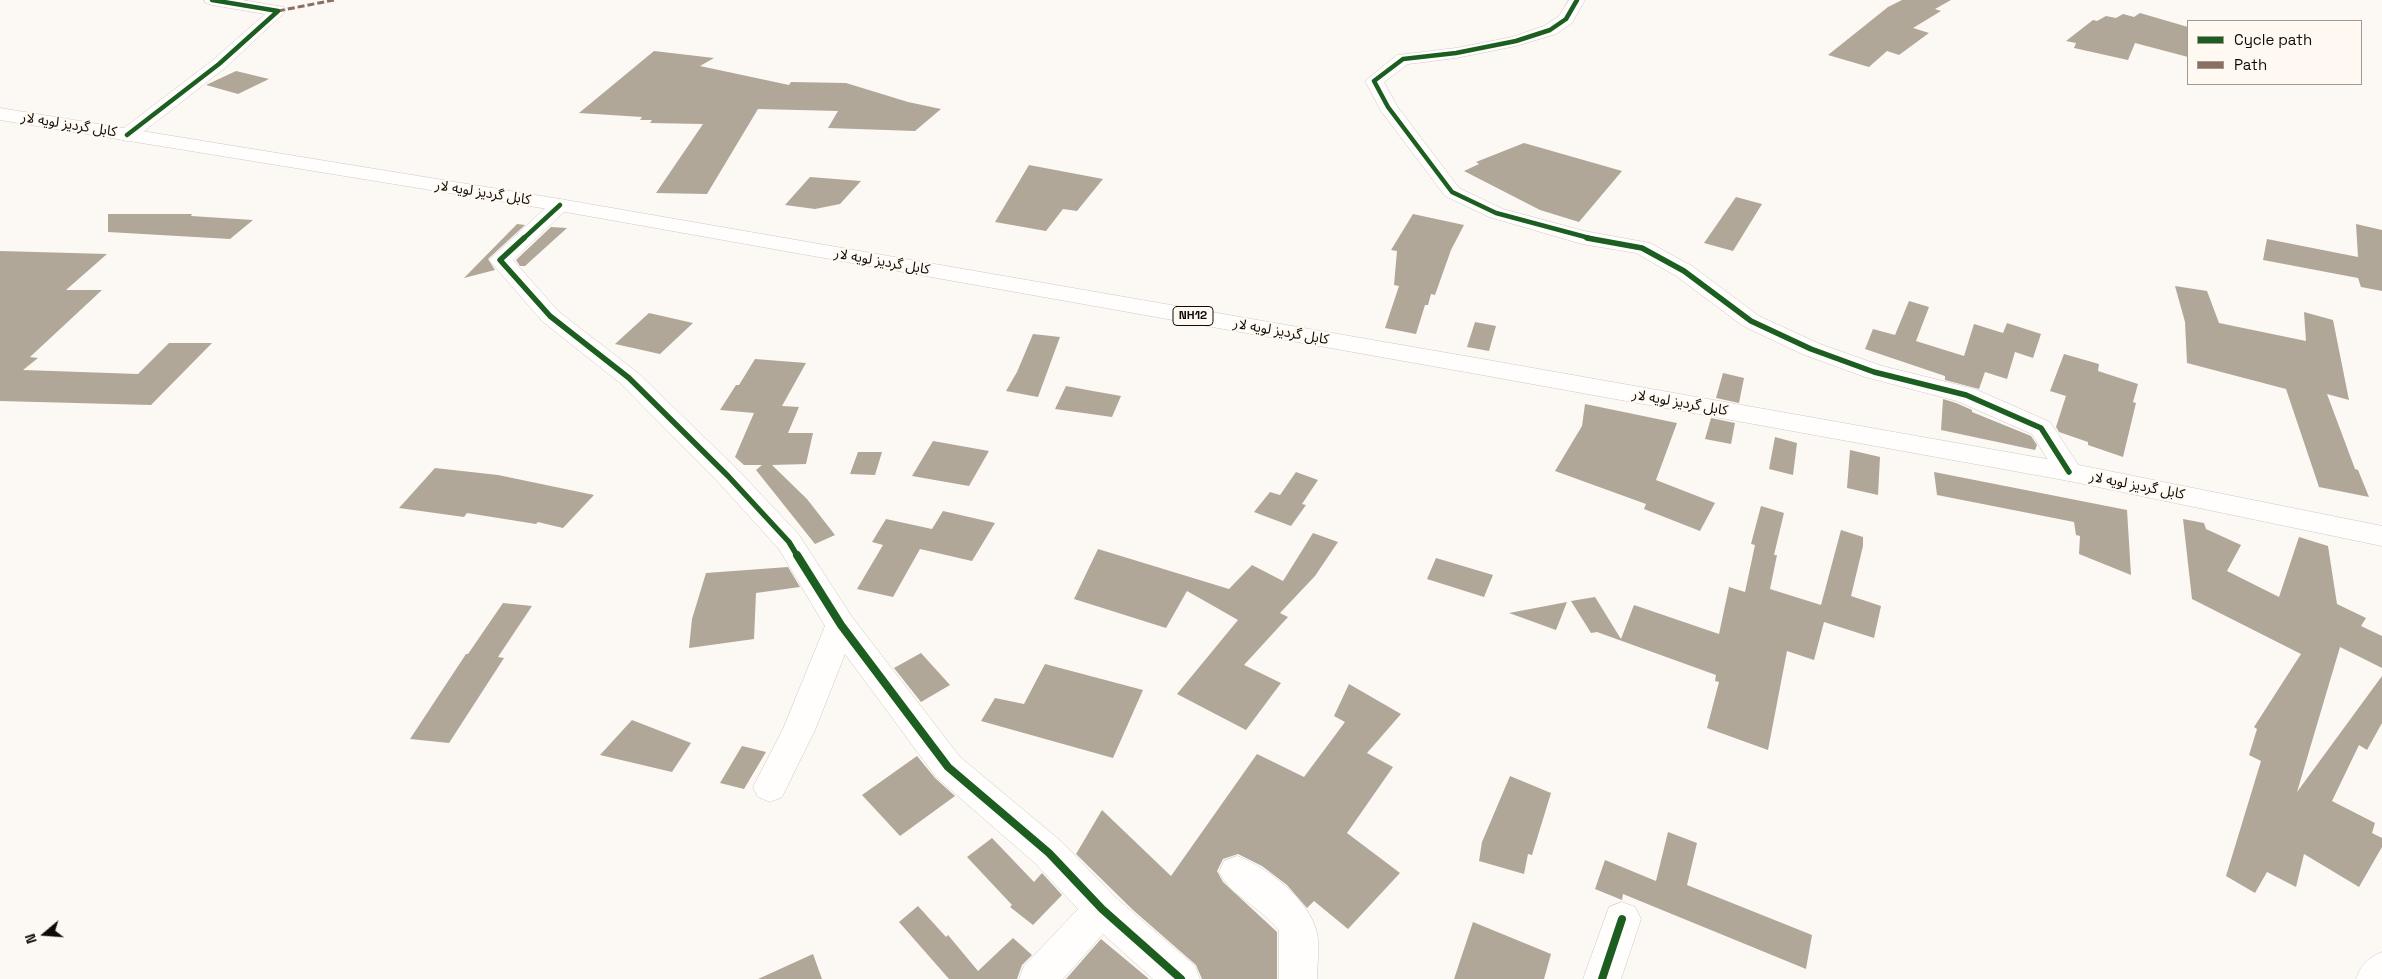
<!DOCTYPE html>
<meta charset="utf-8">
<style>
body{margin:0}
#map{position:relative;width:2382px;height:979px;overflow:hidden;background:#fcf8f4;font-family:"Space Grotesk",sans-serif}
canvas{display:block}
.legend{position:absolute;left:2187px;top:20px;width:175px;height:65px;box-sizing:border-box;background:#fff9f1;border:1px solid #9f9a94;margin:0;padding:6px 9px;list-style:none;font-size:15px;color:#0f0c08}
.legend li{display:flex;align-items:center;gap:10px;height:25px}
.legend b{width:25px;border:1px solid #9f9a94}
.north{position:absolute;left:20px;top:909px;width:50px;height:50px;-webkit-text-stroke:4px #fff9f1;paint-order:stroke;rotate:252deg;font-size:14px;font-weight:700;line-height:20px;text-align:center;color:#0f0c08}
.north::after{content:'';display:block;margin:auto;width:18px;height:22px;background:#0f0c08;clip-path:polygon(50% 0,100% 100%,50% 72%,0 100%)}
</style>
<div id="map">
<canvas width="2382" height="979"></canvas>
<ul class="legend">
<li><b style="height:6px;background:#1b5e20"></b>Cycle path</li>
<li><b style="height:6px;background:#8d6e63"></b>Path</li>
</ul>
<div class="north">N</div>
</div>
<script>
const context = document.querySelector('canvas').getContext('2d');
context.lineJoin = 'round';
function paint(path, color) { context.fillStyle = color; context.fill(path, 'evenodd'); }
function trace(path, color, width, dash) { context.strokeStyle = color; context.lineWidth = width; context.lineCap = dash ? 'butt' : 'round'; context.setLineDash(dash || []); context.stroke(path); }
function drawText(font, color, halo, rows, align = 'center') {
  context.font = font + ' "Space Grotesk","Noto Sans Arabic",sans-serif'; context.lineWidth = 4.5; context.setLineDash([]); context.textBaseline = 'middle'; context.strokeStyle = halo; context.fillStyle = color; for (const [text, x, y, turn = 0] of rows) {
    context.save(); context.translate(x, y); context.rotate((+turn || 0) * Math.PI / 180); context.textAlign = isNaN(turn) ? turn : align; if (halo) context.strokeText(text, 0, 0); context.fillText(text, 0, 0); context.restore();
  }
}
const building = new Path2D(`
 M1902 0H1951L1935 9 1941 11 1913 28 1929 33 1899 55 1887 51 1869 67 1828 55 1888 7Z
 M2140 13 2188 27V57L2135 43 2128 60 2074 48 2076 43 2066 41 2093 20 2097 21 2106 16 2116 18 2123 14 2134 17Z
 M654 51 714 58 700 66 789 85 791 82 846 83 908 102 941 109 915 131 828 128 838 111 758 109 707 194 656 193 703 124 650 123 652 120H640L642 117 579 113Z
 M236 71 269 79 238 94 206 85Z
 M1524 143 1622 171 1579 222 1540 210 1464 171 1479 164 1476 162Z
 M1029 165 1103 179 1077 211 1063 209 1046 231 995 222Z
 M810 177 861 181 840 204 815 209 785 205Z
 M1736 197 1762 204 1733 251 1704 243Z
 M108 214H192L191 216 253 220 230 239 108 232Z
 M1413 214 1464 225 1451 250 1435 295 1431 294 1428 305H1425L1416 334 1385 328 1399 286 1394 285 1397 251 1391 250Z
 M517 224 525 225 488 259 495 270 464 278Z
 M2356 224 2382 230V291L2361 287 2358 278 2263 260 2267 239 2358 257Z
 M551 227 567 228 525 266H520L516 260Z
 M0 251 107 254 66 290H102L30 357 38 358 23 370 138 374 169 343H212L151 405 0 401Z
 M2175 286 2207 291 2219 323 2306 341 2304 312 2333 320 2349 400 2327 394 2355 469 2358 470 2369 497 2319 487 2286 389 2187 363 2185 322Z
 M1909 301 1929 307 1916 341 1964 356 1974 324 2003 333 2007 323 2041 334 2033 358 2015 352 2007 379 1985 372 1979 389 1945 380V376L1865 349 1873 329 1895 335Z
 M649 313 693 323 660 354 615 344Z
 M1475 322 1496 326 1489 351 1467 347Z
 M1033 334 1060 337 1038 397 1006 391 1017 372Z
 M2064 354 2099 364 2098 371 2138 384 2133 402 2136 403 2123 457 2088 445V442L2059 432 2056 427 2066 396 2050 391Z
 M755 359 806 363 782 406 799 407 788 433H813L806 464 772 465 807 499 835 535 815 544 756 470 762 465H744L735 457 754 413 720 410 736 385H739Z
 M1723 373 1744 378 1739 403 1716 398Z
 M1066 386 1093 391 1121 396 1112 417 1055 409Z
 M1943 399 1956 403 1972 410V412L2031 436 2037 445 2035 450 1941 430Z
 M1585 404 1677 423 1656 480 1715 503 1700 531 1644 509 1646 504 1555 471 1582 426Z
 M1711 418 1735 423 1731 444 1705 439Z
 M1775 437 1797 443 1793 475 1769 469Z
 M933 441 989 451 969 486 912 476Z
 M1850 450 1880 457 1878 495 1847 488Z
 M858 452H882L875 475 850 474Z
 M435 468 498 475 594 495 563 528 538 522 536 524 467 513 464 517 399 508Z
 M1296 472 1318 480 1302 504 1306 505 1291 526 1254 512 1270 492 1280 495Z
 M1934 472 2127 510 2131 575 2079 554 2080 536 2076 535 2074 522 1937 495Z
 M1761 506 1784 513 1774 555H1777L1770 589 1821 605 1841 530 1863 537V546L1851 596 1881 606 1874 638 1824 622 1814 660 1787 651 1768 750 1707 728 1719 682 1715 681 1716 675 1597 632 1591 633 1571 601 1595 597 1621 639 1634 605 1719 634 1729 587 1745 592 1755 545 1751 544Z
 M943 511 995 523 972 561 920 549 893 597 857 589 883 545 872 542 886 519 932 529Z
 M2183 519 2204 523 2206 529 2241 545 2227 571 2279 597 2299 537 2328 546 2337 604 2366 618 2361 626 2382 636V668L2340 647 2297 792 2382 676V723L2367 750 2359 745 2332 801 2375 823 2372 833 2382 838V847L2359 887 2304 854 2296 887 2267 872 2255 893 2226 876 2261 761 2249 755 2257 729 2254 727 2301 654 2192 599Z
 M1313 533 1338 542 1315 576 1280 613 1288 617 1244 665 1281 683 1246 730 1177 694 1238 620 1187 591 1166 628 1074 599 1098 549 1229 589 1252 565 1283 581Z
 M1436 558 1493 575 1484 597 1427 579Z
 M788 567 800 587 756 593 754 639 689 648 692 619 706 573Z
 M1567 602 1556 630 1509 613Z
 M503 603 532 606 498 657 504 658 449 743 410 739 466 654H468Z
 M921 653 950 685 921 702 894 668Z
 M1045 664 1143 690 1113 758 981 721 995 698 1024 704Z
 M1349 684 1401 714 1367 753 1393 767 1347 833 1400 873 1348 929 1314 901 1307 908 1287 885 1262 866 1238 854 1223 859 1217 871 1223 882 1277 932V979H1202L1196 965 1133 910 1076 854 1102 810 1171 876 1257 754 1304 777 1345 722 1334 716Z
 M632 720 691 743 672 772 600 755Z
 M742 746 766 752 744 789 720 783Z
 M917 756 935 778 955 796 900 836 862 795Z
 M1510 776 1551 793 1532 855 1528 854 1524 874 1479 861 1482 842Z
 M1668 832 1697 843 1687 885 1812 935 1806 969 1623 894 1622 900 1595 889 1605 860 1656 881Z
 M992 838 1034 882 1042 873 1062 895 1033 925 1010 907 1012 905 967 857Z
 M918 906 946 937 948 935 978 971 1013 938 1032 955 1022 965 1017 979H949L899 922Z
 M1473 922 1551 954 1544 979H1454Z
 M1101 939 1149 979H1066Z
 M813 954 822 979H758Z`);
const minor = new Path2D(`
 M204 0H242L284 7 286 11 225 68 134 139 127 141 120 139 117 135 120 131 213 60 265 14 212 5 206 3Z
 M1569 0H1585L1572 23 1556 34 1516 46 1456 58 1408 64 1384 82 1397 106 1459 188 1503 209 1584 231 1650 243 1692 266 1759 316 1820 344 1882 366 1975 389 2050 422 2083 472 2079 478 2069 481 2059 478 2032 434 1957 401 1865 377 1802 354 1743 326 1676 276 1636 253 1582 244 1489 217 1445 196 1381 111 1365 81 1397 55 1456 48 1512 37 1544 26 1559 16Z
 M560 199 567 201 571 205 567 209 513 260 558 311 638 373 738 470 799 535 852 617 960 757 1062 842 1115 897 1195 966 1200 979H1153L1103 934 1063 979H1019L1024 966 1078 909 1036 864 936 777 845 654 815 730 782 797 770 802 758 797 753 787 783 729 825 626 779 549 718 482 620 383 542 321 489 260 553 201Z
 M1237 856C1267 867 1310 900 1317 933 1320 948 1317 964 1317 979H1279V931C1263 908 1231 897 1219 872L1224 861Z
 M1622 902 1635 907 1641 919 1621 979H1583L1609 907Z
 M2382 952V979H2356C2362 964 2367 958 2382 952Z`);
const highway = new Path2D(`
 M0 108 560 199 1488 360 2069 463 2382 526V546L2069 481 1488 376 560 211 0 120Z`);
const quiet = new Path2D(`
 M278 11 334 0`);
const cyclewayFar2 = new Path2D(`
 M1577 0 1566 19 1550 30 1516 41 1456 53 1403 59 1374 81 1388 107 1452 192 1496 213 1593 239
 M127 135 219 64 278 11 212 0
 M523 239 560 205`);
const cyclewayFar1 = new Path2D(`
 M524 238 500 260 550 316 629 378 728 476 789 542 798 557
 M1587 238 1642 248 1684 271 1751 321 1811 349 1874 372 1966 395 2041 428 2069 472`);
const cycleway = new Path2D(`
 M797 555 841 625 948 767 1049 853 1102 909 1181 979
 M1602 979 1622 919`);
const shields = [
 [1193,316,40]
];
const shieldNames = [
 ["NH12",1193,316]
];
const streetNames = [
 ["کابل گردیز لویه لار",69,125,9],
 ["کابل گردیز لویه لار",483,193,9],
 ["کابل گردیز لویه لار",882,262,10],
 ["کابل گردیز لویه لار",1281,332,10],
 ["کابل گردیز لویه لار",1680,403,10],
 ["کابل گردیز لویه لار",2137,486,11]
];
paint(building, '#b1a798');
trace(minor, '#cdc9c5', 1);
trace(highway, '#cdc9c5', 1);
paint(minor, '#fffefd');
paint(highway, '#fffefd');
trace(quiet, '#8d6e63', 3, [7, 3]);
trace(cyclewayFar2, '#1b5e20', 4.5);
trace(cyclewayFar1, '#1b5e20', 5.5);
trace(cycleway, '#1b5e20', 8);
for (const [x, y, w] of shields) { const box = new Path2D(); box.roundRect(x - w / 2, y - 9.5, w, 19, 4); context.fillStyle = '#fff9f1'; context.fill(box); trace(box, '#0f0c08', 1); }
drawText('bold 12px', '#0f0c08', null, shieldNames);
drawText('14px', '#0f0c08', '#fff9f1', streetNames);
</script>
